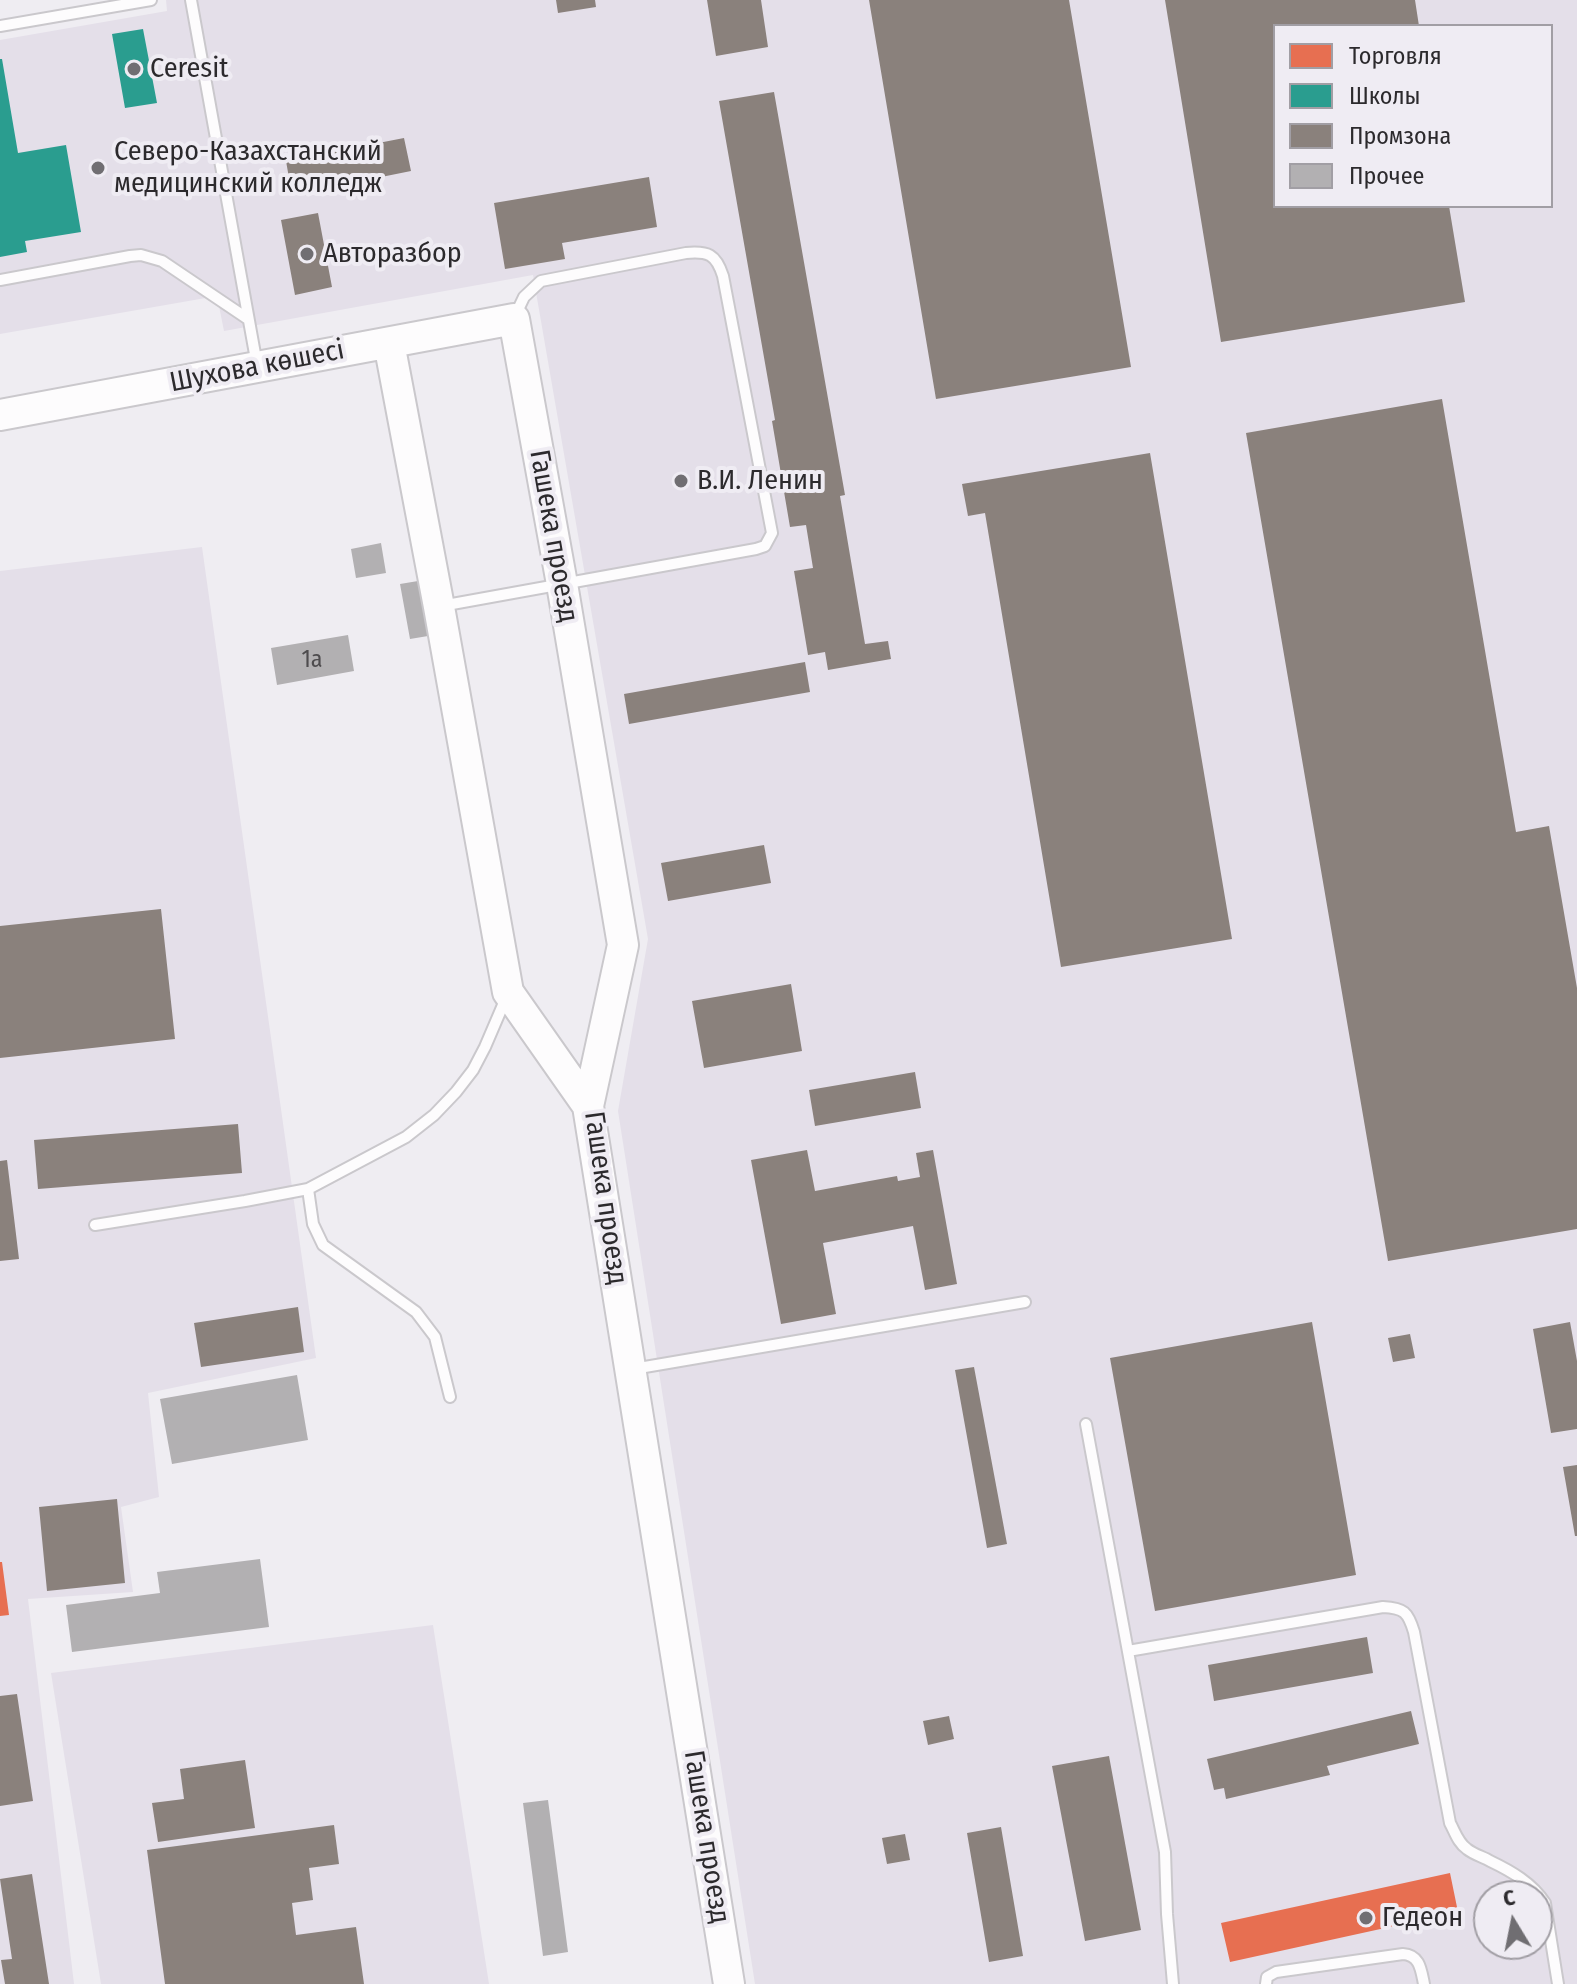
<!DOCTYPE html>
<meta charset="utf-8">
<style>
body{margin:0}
#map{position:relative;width:1577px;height:1984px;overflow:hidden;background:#efedf2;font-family:"Fira Sans Condensed",sans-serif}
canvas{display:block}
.legend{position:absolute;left:1273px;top:24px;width:280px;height:184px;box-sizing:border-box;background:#efecf3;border:2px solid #a19ea4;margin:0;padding:10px 14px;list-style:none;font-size:24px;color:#2c2a2d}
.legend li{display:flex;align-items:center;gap:16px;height:40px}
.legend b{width:40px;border:2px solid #a19ea4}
.north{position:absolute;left:1473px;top:1880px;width:80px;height:80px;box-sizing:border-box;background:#efecf3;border:2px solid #a19ea4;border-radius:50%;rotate:350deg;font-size:22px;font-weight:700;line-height:32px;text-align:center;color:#2c2a2d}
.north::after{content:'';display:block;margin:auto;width:28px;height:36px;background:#706e72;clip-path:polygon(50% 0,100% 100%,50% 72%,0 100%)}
</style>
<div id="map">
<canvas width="1577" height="1984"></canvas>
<ul class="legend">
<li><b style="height:22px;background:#e76f51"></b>Торговля</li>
<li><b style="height:22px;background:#2a9d8f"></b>Школы</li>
<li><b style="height:22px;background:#8a817c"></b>Промзона</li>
<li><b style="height:22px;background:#b2b0b2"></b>Прочее</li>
</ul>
<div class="north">С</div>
</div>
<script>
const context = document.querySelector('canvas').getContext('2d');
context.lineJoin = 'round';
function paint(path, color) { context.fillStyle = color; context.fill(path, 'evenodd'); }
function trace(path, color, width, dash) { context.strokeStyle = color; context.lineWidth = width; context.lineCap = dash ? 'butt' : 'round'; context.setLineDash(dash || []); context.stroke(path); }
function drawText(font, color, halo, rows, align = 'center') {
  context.font = font + ' "Fira Sans Condensed",sans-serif'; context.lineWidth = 8; context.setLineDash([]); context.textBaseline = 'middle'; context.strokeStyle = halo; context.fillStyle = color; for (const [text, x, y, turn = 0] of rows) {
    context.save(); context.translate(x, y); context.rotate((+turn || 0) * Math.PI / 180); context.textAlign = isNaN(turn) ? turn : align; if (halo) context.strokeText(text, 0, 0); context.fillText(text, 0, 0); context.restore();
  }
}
const built = new Path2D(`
 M166 0H1577V1984H755L618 1111 648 939 533 275 224 331 217 296 0 334V40L167 11ZM1275 26H1551V206H1275ZM1489 1896H1537V1944H1489Z
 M202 547 316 1358 148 1393 159 1497 121 1507 133 1592 28 1599 74 1984H0V571Z
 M433 1625 489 1984H101L51 1673Z`);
const shops = new Path2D(`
 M0 1562H2L9 1615 0 1616Z
 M1450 1873 1458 1912 1230 1962 1221 1923Z`);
const schools = new Path2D(`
 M143 29 157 103 125 108 112 34Z
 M0 59H2L18 153 66 145 81 232 25 241 27 252 0 257Z`);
const industry = new Path2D(`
 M556 0H595L596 7 558 13Z
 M707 0H761L768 47 716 56Z
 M869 0H1069L1131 367 936 399Z
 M1165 0H1415L1419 26H1275V206H1449L1465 302 1221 342Z
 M774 92 845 495 840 496 865 644 888 641 891 659 828 670 825 652 808 655 794 571 813 568 806 525 790 527 772 421 775 420 719 101Z
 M404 138 411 171 292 195 286 161Z
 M649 177 657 227 562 243 565 259 505 269 494 203Z
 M318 213 332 287 295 295 281 220Z
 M1442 399 1516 832 1549 826 1577 988V1229L1388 1261 1246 433Z
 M1150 453 1232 939 1061 967 985 513 968 516 962 484Z
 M805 662 810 692 629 724 624 694Z
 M764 845 771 883 668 901 661 863Z
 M161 909 175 1039 0 1058V926Z
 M791 984 802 1051 704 1068 692 1001Z
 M915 1072 921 1108 815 1126 809 1090Z
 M238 1124 242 1173 38 1189 34 1140Z
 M807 1150 815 1191 897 1176 898 1181 920 1177 916 1153 933 1150 957 1284 925 1290 913 1226 823 1243 836 1314 781 1324 751 1160Z
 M7 1160 19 1259 0 1261V1161Z
 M298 1307 304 1352 201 1367 194 1323Z
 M1312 1322 1356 1575 1155 1611 1110 1358Z
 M1570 1322 1577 1361V1429L1551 1433 1533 1329Z
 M1410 1334 1415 1358 1393 1362 1388 1338Z
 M974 1367 1007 1544 987 1548 955 1370Z
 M1577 1465V1536H1575L1563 1467Z
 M117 1499 125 1583 47 1591 39 1507Z
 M1367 1637 1373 1673 1214 1701 1208 1665Z
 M17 1694 33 1801 0 1806V1696Z
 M1411 1711 1419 1744 1327 1766 1330 1775 1226 1799 1224 1788 1214 1790 1207 1759Z
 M949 1716 954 1739 928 1745 923 1721Z
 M1109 1756 1141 1930 1085 1941 1052 1766Z
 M245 1760 255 1828 158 1842 152 1803 184 1799 180 1769Z
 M334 1825 339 1864 309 1868 313 1900 292 1903 296 1935 356 1927 364 1984H165L147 1850Z
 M1001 1827 1023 1956 989 1962 967 1833Z
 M905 1834 910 1860 887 1864 882 1838Z
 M32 1874 49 1984H5L1 1960 12 1959 0 1879Z`);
const building = new Path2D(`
 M381 543 386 573 356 578 351 549Z
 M418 581 428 636 410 639 400 584Z
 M348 635 354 671 277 685 271 648Z
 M297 1375 308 1440 172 1464 160 1399Z
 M260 1559 269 1627 72 1652 66 1605 160 1593 157 1572Z
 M548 1800 568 1952 543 1956 523 1803Z`);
const lane = new Path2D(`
 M191 0 257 365
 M0 26 151 0
 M0 280 130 256 141 255 162 261 248 319
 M441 606 756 549 765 546 772 533 723 276C716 254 708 251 686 253L541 281 524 297 515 316
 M308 1189 313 1224 323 1245 416 1312 435 1337 450 1397
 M95 1225 245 1201 308 1189 406 1137 434 1115 456 1092 473 1070 485 1047 506 998
 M633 1369 1025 1302
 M1086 1424 1165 1852 1167 1914 1173 1984
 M1128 1651 1383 1607C1404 1608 1408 1612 1414 1632L1450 1823C1455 1832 1458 1843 1467 1849 1473 1854 1483 1857 1490 1861 1511 1871 1532 1883 1545 1903L1558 1984
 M1266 1984 1267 1977 1276 1972 1403 1954C1420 1955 1421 1970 1424 1984`);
const secondary = new Path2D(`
 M389 343 439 607 508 992 588 1106
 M0 415 514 319 562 584 623 945 588 1106 729 1984`);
const markers = [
 [134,69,8,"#706e72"],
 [98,168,8,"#706e72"],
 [307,254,8,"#706e72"],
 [681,481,8,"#706e72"],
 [1366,1918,8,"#706e72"]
];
const numberNames = [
 ["1а",312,660]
];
const poiNames = [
 ["Ceresit",150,69],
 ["Северо-Казахстанский",114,152],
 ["медицинский колледж",114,184],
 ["Авторазбор",323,254],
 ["В.И. Ленин",697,481],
 ["Гедеон",1382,1918]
];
const streetNames = [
 ["Шухова көшесі",257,367,-11],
 ["Гашека проезд",553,536,80],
 ["Гашека проезд",605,1198,82],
 ["Гашека проезд",706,1837,81]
];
paint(built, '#e4dfe9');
paint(shops, '#e76f51');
paint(schools, '#2a9d8f');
paint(industry, '#8a817c');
paint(building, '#b2b0b2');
trace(lane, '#cac8cc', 14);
trace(secondary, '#cac8cc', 34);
trace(lane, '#fdfcfd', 10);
trace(secondary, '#fdfcfd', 30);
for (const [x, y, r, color] of markers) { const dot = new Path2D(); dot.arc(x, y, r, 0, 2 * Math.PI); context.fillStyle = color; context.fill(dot); trace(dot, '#efecf3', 3); }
drawText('24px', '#4e4c4e', null, numberNames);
drawText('28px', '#2c2a2d', '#efecf3', poiNames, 'left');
drawText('28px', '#2c2a2d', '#efecf3', streetNames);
</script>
